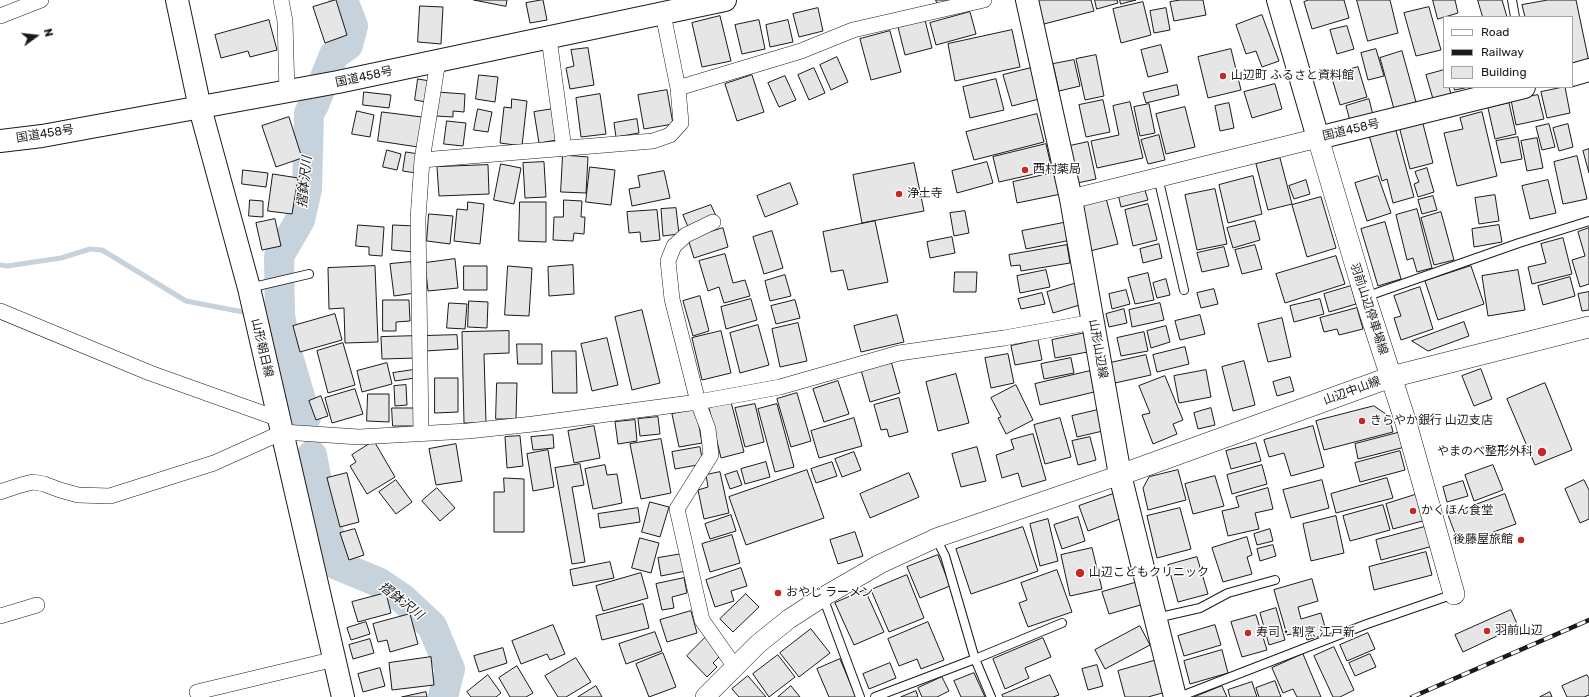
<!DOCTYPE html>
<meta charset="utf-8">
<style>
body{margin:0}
#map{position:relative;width:1589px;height:697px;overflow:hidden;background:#fff;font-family:Rubik,sans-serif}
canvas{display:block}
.legend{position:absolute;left:1443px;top:16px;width:130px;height:72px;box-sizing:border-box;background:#fff;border:1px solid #a3a3a3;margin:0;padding:5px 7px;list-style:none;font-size:12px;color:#1a1a1a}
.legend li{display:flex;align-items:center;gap:8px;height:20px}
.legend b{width:20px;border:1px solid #a3a3a3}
.north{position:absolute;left:16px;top:16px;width:40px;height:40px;-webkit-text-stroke:3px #fff;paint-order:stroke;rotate:75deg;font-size:11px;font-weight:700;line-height:16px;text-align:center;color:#1a1a1a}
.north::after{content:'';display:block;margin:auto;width:14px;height:18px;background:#1a1a1a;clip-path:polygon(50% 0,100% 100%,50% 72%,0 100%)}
</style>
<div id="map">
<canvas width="1589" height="697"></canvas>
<ul class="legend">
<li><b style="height:5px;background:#fff"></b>Road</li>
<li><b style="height:5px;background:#1a1a1a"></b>Railway</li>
<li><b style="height:11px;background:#e6e6e6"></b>Building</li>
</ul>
<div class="north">N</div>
</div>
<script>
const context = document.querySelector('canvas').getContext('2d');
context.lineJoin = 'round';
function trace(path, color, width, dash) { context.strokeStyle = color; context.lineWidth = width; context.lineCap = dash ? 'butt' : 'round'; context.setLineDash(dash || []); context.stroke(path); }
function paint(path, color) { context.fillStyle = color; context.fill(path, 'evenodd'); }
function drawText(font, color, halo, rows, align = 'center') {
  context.font = font + ' Rubik,"Noto Sans JP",sans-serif'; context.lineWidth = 3; context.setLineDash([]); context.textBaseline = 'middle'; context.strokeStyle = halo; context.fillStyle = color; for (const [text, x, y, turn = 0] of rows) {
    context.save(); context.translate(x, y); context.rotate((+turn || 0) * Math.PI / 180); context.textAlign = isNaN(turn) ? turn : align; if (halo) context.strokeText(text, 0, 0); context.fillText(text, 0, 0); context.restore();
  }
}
const stream = new Path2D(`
 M0 265 7 266 61 258 90 249 102 250 186 301 243 312`);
const river = new Path2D(`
 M306 417 288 356 280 316 279 256 300 220 307 189 309 113 314 105 334 55 348 45 353 26 343 0
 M312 455 320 498 337 565 378 582 403 599 432 626 450 669 443 697`);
const building = new Path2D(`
 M336 0 347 35 325 43 313 7Z
 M474 0H507L506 6Z
 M543 0 547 20 530 23 526 3Z
 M936 0H958L938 5Z
 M1038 0H1091L1094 11 1044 24Z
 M1095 0H1117L1118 3 1097 9Z
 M1120 0H1136L1121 4Z
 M1181 0H1203L1206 15 1174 21 1170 2Z
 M1309 0H1344L1349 18 1312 29 1304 2Z
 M1357 0H1390L1398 33 1368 41Z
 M1433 0H1455L1458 13 1438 19Z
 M1478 0H1502L1507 17H1483Z
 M1548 0H1576L1589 62 1572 66V17H1525L1522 5Z
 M1143 2 1151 35 1121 43 1113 9Z
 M420 6 443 7 441 44 418 42Z
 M1429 7 1441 50 1416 56 1404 13Z
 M818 8 823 31 799 37 793 14Z
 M1166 8 1170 30 1154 33 1150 11Z
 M970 12 976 34 936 45 930 23Z
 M1262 15 1279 61 1262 67 1256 51 1246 54 1236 25Z
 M720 16 731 61 702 67 692 23Z
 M269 20 277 50 250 57 248 51 221 58 215 35Z
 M759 20 765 49 742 54 735 25Z
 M788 20 793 42 770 47 766 25Z
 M925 20 932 48 905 55 898 27Z
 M1347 26 1354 49 1337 54 1330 30Z
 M1012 30 1020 67 955 81 948 44Z
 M890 31 901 72 871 80 860 39Z
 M1161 45 1168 72 1148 77 1141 50Z
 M588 48 594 85 570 89 566 68 574 66 571 50Z
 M1231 49 1241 90 1208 98 1198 57Z
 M1376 49 1384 76 1368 80 1361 53Z
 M1402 51 1416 102 1394 109 1380 58Z
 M1096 55 1104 96 1085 100 1076 59Z
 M837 57 848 82 831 90 820 65Z
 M1074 60 1080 86 1059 91 1053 64Z
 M1035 67 1043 98 1012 106 1003 75Z
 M1358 67 1367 97 1340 105 1331 75Z
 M814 68 825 93 809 100 798 75Z
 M1444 70V87H1449L1451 94 1433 99 1426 75Z
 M479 75 498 77 495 102 476 99Z
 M752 75 764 112 737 121 725 84Z
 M785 76 796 100 779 107 768 83Z
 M418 79 430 81 426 102 415 100Z
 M996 79 1004 110 970 118 963 87Z
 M1275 84 1282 109 1252 118 1244 92Z
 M1177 85 1179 95 1146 103 1143 93Z
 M1454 87H1469L1455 90Z
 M1565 87 1570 113 1547 118 1541 92Z
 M667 90 673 124 644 129 638 95Z
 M364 92 391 95 389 108 363 105Z
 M437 92 465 94 464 112 453 111V117L436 116Z
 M600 94 606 134 581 137 576 98Z
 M1538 95 1544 119 1516 125 1511 100Z
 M512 99 527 101 522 146 500 143 504 107 511 108Z
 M1369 99 1373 115 1350 121 1346 106Z
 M1103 100 1110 132 1086 137 1079 105Z
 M1130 102 1143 158 1097 168 1091 141 1119 135 1113 106Z
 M1229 103 1234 128 1220 131 1215 106Z
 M1509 103 1516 134 1495 139 1488 108Z
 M1149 104 1155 133 1140 136 1134 107Z
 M1185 107 1195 147 1166 154 1156 114Z
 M478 109 492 112 488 132 474 130Z
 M553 109 557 140 539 143 534 112Z
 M357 111 374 115 370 137 352 134Z
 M382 112 422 117 418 147 378 141Z
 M1482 112 1497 176 1457 186 1444 133 1463 129 1460 118Z
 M1037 114 1044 142 974 160 966 132Z
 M289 117 302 158 276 167 262 126Z
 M637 119 639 133 616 137 614 123Z
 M1422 120 1433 163 1410 169 1399 126Z
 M447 121 466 123 463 146 444 144Z
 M1549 124 1555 147 1542 150 1536 127Z
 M1568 124 1573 147 1559 151 1553 128Z
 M1395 127 1414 197 1393 203 1387 179 1382 181 1369 135Z
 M1159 135 1165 160 1148 164 1141 140Z
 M1518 137 1522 159 1501 163 1496 141Z
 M1537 138 1543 168 1527 171 1521 141Z
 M1088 142 1096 179 1073 184 1065 147Z
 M1046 144 1052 170 999 182 993 157Z
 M1589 149V173L1583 151Z
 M387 150 401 154 397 170 383 167Z
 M406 152 419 154 416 173 403 171Z
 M563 155 588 157 586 193 561 192Z
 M1577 156 1587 199 1563 204 1554 162Z
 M1280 158 1292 204 1268 210 1256 164Z
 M544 162 546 197 525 198 523 163Z
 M987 162 993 183 957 193 952 171Z
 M914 163 924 211 862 223 853 175Z
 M501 164 521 168 514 204 494 200Z
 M488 165 489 194 439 196 437 167Z
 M590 167 615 170 611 205 586 202Z
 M1427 168 1434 192 1418 197 1414 184 1419 182 1415 172Z
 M243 170 268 173 266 187 242 184Z
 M664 171 670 198 632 206 629 189 640 187 638 176Z
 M1057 172 1061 194 1017 203 1013 182Z
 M273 174 298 178 292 214 268 211Z
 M1253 176 1262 214 1228 223 1219 185Z
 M1378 176 1391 213 1367 221 1355 183Z
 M1306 180 1310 194 1294 199 1289 186Z
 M1548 180 1556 213 1530 219 1522 186Z
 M790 183 798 204 765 217 757 196Z
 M1144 187 1148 200 1121 207 1118 194Z
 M1215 189 1227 244 1197 250 1185 195Z
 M1495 195 1499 221 1479 224 1475 198Z
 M1433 196 1437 210 1422 214 1418 200Z
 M1321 197 1336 248 1307 257 1292 205Z
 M1106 198 1118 244 1090 251 1079 205Z
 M250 200 263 201V217L249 216Z
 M564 200 582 201 581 217H585L584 234 574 233 573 241 553 240 554 217H563Z
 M468 202 484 204 480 244 454 241 457 209 467 210Z
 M520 202H546V242L519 241Z
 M1148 204 1157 240 1133 246 1125 210Z
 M711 205 716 216 688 227 683 215Z
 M676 208 679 234 663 236 661 209Z
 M1417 209 1432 268 1417 272 1413 258 1407 260 1396 215Z
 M657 210 660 240 641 242 640 232 629 233 627 212Z
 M965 211 969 233 954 236 950 213Z
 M1441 212 1454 260 1434 265 1421 218Z
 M429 214 453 216 450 244 427 241Z
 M275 219 281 246 262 250 256 223Z
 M875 221 888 282 848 290 843 270 831 272 823 232Z
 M1255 221 1260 240 1233 248 1227 228Z
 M1068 222 1071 240 1026 249 1022 231Z
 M1385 222 1401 279 1378 286 1361 229Z
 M358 225 384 227 382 256 369 255V247L356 246Z
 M393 225 416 226 414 252 392 250Z
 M1499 225 1502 242 1474 247 1472 229Z
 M723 228 728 247 694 258 688 239Z
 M1589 228V284L1580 287 1572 260 1585 256 1578 232Z
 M772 231 783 268 764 274 753 237Z
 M952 237 955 253 930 258 927 242Z
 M1563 238 1572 274 1532 284 1528 267 1546 263 1541 244Z
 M1159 244 1162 258 1143 263 1140 249Z
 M1067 245 1070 263 1021 271 1020 265 1011 266 1009 255Z
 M1255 245 1262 269 1242 274 1235 250Z
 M1224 247 1229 266 1202 272 1197 253Z
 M725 254 733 283 745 280 750 296 724 303 719 287 708 291 699 261Z
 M1336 256 1345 284 1285 303 1276 274Z
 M455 259 458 288 428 291 425 263Z
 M411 262 415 293 394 296 390 264Z
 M573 265 574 294 549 296 548 267Z
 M375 266 378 342 345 343 344 308 329 309 328 268Z
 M464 266H487V290H464Z
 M508 266 532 268 529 316 505 315Z
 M1471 266 1484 304 1438 320 1425 281Z
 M1046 270 1050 287 1020 293 1017 276Z
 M1518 270 1525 310 1488 316 1482 276Z
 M955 272H977L976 292H954Z
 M1148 273 1154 300 1135 304 1128 278Z
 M785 275 791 296 770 301 765 281Z
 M1570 277 1575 296 1543 305 1538 286Z
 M1166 279 1170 295 1157 298 1153 283Z
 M1077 283 1083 304 1053 313 1047 292Z
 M1351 286 1356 304 1329 312 1324 294Z
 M1420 287 1433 329 1401 340 1394 318 1401 316 1394 296Z
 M1214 289 1218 304 1201 308 1197 293Z
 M1126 290 1130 304 1112 309 1109 294Z
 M1589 292V310L1582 311 1578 294Z
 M1042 293 1045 304 1021 309 1018 299Z
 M700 296 709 331 693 336 683 301Z
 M751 299 757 320 726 329 721 307Z
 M1320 299 1324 314 1294 322 1290 306Z
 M383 300H409L410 321 396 322V331H383Z
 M795 300 800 318 776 324 771 306Z
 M469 301 488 302 487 328 468 327Z
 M449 303 467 304 465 329 447 328Z
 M1160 303 1164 320 1132 327 1129 310Z
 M1357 308 1363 329 1339 335 1337 329 1324 332 1320 318Z
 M1124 309 1127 323 1109 327 1106 314Z
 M642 310 660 383 632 390 615 317Z
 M335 314 342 340 300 352 293 326Z
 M897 315 904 342 861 352 854 326Z
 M1200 315 1205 334 1180 340 1175 321Z
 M1282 318 1291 357 1268 362 1258 324Z
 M1464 322 1469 336 1428 351 1412 341Z
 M798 323 807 361 780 367 772 329Z
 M758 325 769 365 740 373 730 333Z
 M1166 326 1170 342 1151 348 1147 331Z
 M509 331V353L484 354 486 423H464L462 332Z
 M721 331 731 373 702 380 692 338Z
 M1090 332 1093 351 1055 358 1052 340Z
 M1144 332 1148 351 1121 356 1117 338Z
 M457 335 458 349 425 351 424 336Z
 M417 336 418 358 382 359 381 337Z
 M607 338 618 385 592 391 581 344Z
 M1038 340 1042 360 1015 365 1011 346Z
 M343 343 355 385 328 393 317 351Z
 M517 344H542V364H518Z
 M1185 347 1189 364 1157 372 1153 355Z
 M552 351H576L577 393H553Z
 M1008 354 1014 383 991 388 985 358Z
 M1146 355 1151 375 1115 383 1110 363Z
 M1071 358 1074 373 1044 379 1041 364Z
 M891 361 900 393 870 402 861 370Z
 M1244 361 1255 405 1233 411 1222 367Z
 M387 363 392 384 362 392 357 371Z
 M1481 369 1492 399 1474 406 1462 376Z
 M413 370 415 378 395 381 393 373Z
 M1206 370 1211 397 1179 403 1174 376Z
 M1090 371 1094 392 1040 405 1035 384Z
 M956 374 969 423 938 431 926 382Z
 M1165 376 1183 420 1173 424 1177 434 1153 444 1142 415 1150 413 1139 386Z
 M1290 377 1294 391 1277 396 1273 382Z
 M435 378H458V412L435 413Z
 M838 381 849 414 824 422 813 389Z
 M497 383H517L516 419H496Z
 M1545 383 1572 450 1535 465 1507 399Z
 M406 385 407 405 395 406 394 386Z
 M1016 385 1033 420 1006 434 998 418 1001 417 991 398Z
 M355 389 363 414 332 423 325 398Z
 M797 393 811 441 791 447 777 399Z
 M368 394H389V422L367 421Z
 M321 396 328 416 316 420 309 401Z
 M899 398 908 432 889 437 887 429 881 430 874 405Z
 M731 402 744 452 721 458 709 408Z
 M755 404 764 442 745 447 735 408Z
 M777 404 794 467 775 472 758 409Z
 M1374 406 1389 416 1393 432 1324 450 1316 421Z
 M392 408H414V426H393Z
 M1211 408 1215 425 1198 429 1194 413Z
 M696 409 702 443 679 447 672 414Z
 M1102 409 1107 430 1077 437 1072 416Z
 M658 417 660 434 640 436 638 419Z
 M854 418 862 446 819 458 811 431Z
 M1060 418 1071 457 1045 464 1034 425Z
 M635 420 637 441 618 444 615 422Z
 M594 426 600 458 574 463 568 431Z
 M1313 426 1324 467 1291 476 1284 453 1269 457 1264 440Z
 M1401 432 1405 447 1358 459 1355 444Z
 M1033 434 1046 480 1022 487 1018 473 1002 478 996 455 1014 449 1011 440Z
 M553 435 554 448 533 450 531 437Z
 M520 436 523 466 507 468 505 437Z
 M1090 437 1096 460 1078 465 1072 441Z
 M661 439 671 493 641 499 630 444Z
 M374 441 395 477 367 494 350 466 356 462 352 455Z
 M1256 443 1261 461 1231 469 1226 451Z
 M456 444 462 481 436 485 429 449Z
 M700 447 703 464 675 469 672 452Z
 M977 447 986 481 961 487 952 454Z
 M548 450 554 487 533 491 527 454Z
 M1400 451 1405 470 1360 482 1355 463Z
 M854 452 861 470 842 477 835 459Z
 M766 462 770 477 745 484 741 469Z
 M832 462 837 476 816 483 811 469Z
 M580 464 584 485 572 487 585 562 572 564 555 468Z
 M605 465 607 475 617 474 622 503 593 509 585 469Z
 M1262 465 1267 484 1232 494 1227 475Z
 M1493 465 1503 490 1474 501 1465 475Z
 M807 470 824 518 746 545 729 497Z
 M1178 470 1186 500 1148 510 1143 488 1149 477Z
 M737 471 742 485 730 489 725 475Z
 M720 472 729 513 704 519 698 490 708 487 706 475Z
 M347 473 359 522 340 527 327 478Z
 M909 473 919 497 870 518 860 494Z
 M1215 476 1224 506 1193 514 1185 484Z
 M504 478 524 479V532H494V492H504Z
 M1387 478 1393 498 1336 513 1331 494Z
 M396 480 412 502 396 514 379 492Z
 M1322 480 1329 508 1291 518 1283 490Z
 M1584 480 1589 490V519L1580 523 1565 489Z
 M1463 481 1468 496 1447 502 1443 487Z
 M437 488 455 508 440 521 422 501Z
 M1268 488 1273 509 1255 513 1259 529 1228 536 1222 511 1239 507 1236 497Z
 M1116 493 1125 517 1088 531 1079 506Z
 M1418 494 1426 520 1393 529 1386 504Z
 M1505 494 1516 524 1459 544 1448 515Z
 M650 502 669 507 660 537 642 532Z
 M1383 505 1390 530 1350 541 1343 516Z
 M638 508 640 522 600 528 598 514Z
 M1180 508 1191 549 1157 558 1147 516Z
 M731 515 736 531 710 539 705 524Z
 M1336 516 1344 553 1311 561 1303 524Z
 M1078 517 1085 541 1062 549 1054 525Z
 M1048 519 1058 561 1040 566 1030 524Z
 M1428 526 1433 546 1381 560 1376 540Z
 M1023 527 1038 571 971 594 956 549Z
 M355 529 364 555 349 560 340 533Z
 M1270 529 1273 541 1257 545 1254 534Z
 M855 532 863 556 838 564 830 540Z
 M732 535 740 563 710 572 702 544Z
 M1247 537 1252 555 1247 557 1252 574 1223 582 1212 548Z
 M640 538 659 543 651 573 632 568Z
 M1273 545 1276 556 1260 561 1257 549Z
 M1092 548 1102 589 1070 596 1061 555Z
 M1426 552 1432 575 1374 590 1369 567Z
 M682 554 686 571 661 576 658 558Z
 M938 555 950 586 920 598 907 567Z
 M1197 557 1208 594 1178 602 1168 565Z
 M610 562 614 578 573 586 570 570Z
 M741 568 747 586 731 591 734 601 715 607 706 580Z
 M1057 570 1072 612 1028 627 1019 603 1027 600 1021 583Z
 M641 573 648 598 603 611 596 586Z
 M907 575 924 618 889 632 871 590Z
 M684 578 687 593 672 597 674 608 662 610 656 584Z
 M1312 579 1318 601 1298 607 1301 619 1321 613 1327 634 1307 640 1304 631 1287 635 1274 590Z
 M1138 582 1144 604 1109 614 1102 592Z
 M865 590 884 632 854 645 835 603Z
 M386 593 391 613 358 622 352 602Z
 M746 594 759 607 733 632 720 619Z
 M643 604 649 628 602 640 596 616Z
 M1276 608 1285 640 1269 645 1260 613Z
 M1511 610 1518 626 1463 652 1455 635Z
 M691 611 697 633 667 642 660 620Z
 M410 614 418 644 390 652 387 640 378 642 373 624Z
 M1256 615 1267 650 1242 657 1231 622Z
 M366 622 370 634 351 640 347 628Z
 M928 622 944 660 921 669 917 659 899 666 888 639Z
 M553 625 565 654 550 660 547 654 521 664 512 641Z
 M1215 625 1221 645 1184 656 1178 636Z
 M1140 626 1150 645 1105 669 1095 650Z
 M811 629 830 653 799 677 780 653Z
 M655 632 662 651 626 664 619 644Z
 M1368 633 1375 649 1347 661 1340 645Z
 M706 637 722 654 713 663 717 667 707 677 687 656Z
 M1043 638 1051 657 1025 668 1029 678 1005 689 993 659Z
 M370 639 374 653 353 659 349 645Z
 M1334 647 1354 690 1340 697H1333L1314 656Z
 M503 648 507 663 479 672 474 656Z
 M1222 650 1228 673 1190 684 1184 661Z
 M663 653 676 687 649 697 636 664Z
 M1303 654 1321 697H1297L1293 689 1283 693 1272 668Z
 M1370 654 1376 667 1355 676 1349 663Z
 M778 655 795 677 769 697 753 674Z
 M431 657 434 685 392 690 389 663Z
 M576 658 591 682 566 697H558L545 676Z
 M840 659 856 697H829L817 669Z
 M1157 660 1166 692 1148 697H1125L1118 671Z
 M890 663 896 678 869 689 863 674Z
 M1097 665 1103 686 1088 690 1082 669Z
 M517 666 533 693 526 697H510L499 678Z
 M380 668 385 686 363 692 358 674Z
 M974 673 985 697H961L954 681Z
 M488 675 501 693 496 697H471L467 692Z
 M1050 675 1059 695 1053 697H1003L1002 695Z
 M1587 675 1589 678V695L1584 697H1567L1562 686Z
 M748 676 766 697H739L732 689Z
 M942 677 949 691 937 697H922L918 688Z
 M1275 681 1281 697H1259L1256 688Z
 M1252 682 1257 697H1230L1228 690Z
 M596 686 602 697H578Z
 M791 686 800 697H778Z
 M1222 686 1227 697H1194Z
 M916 691 918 697H901Z
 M426 692 427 697H402Z
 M1550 692 1552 697H1540Z`);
const service = new Path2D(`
 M1512 0 1515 17
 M1158 177 1184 290
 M249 288 309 274
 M1365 297 1519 243 1589 221
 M936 538 945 556 975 659 991 697
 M823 597 860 697
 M1156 618 1200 608 1228 593 1275 580
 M875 697 975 659 1062 623
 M1179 697 1367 624 1454 594`);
const minor = new Path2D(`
 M281 0 285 21 287 92
 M0 16 41 0
 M549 38 564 149
 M678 88 801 51 853 30 984 0
 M422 160 653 141 670 135 681 123 678 88 663 14
 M713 222 686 235 674 246 668 261 672 299 698 402 708 429 711 455 677 509 702 620 735 667
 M0 311 150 373 279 419
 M421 434 418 219 422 160 438 61
 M0 492 21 485 33 482 44 484 60 490 78 495 110 496 214 463 283 432 359 437 468 431 533 424 698 402 780 387 899 353 1004 338 1093 322
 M0 616 37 605
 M197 692 335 659`);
const tertiary = new Path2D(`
 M1071 199 1318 138
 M705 697 758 644 789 619 823 597 880 564 936 538 1120 475`);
const secondary = new Path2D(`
 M1318 138 1365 297 1406 423 1454 594
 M1120 475 1391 377 1589 327`);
const primary = new Path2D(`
 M177 0 200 108 249 288 343 697
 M1027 0 1071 199 1120 475 1175 697`);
const trunk = new Path2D(`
 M1278 0 1318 138 1524 87
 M1572 75 1589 70
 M0 141 42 136 338 82 725 0`);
const rail = new Path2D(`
 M1412 697 1589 620`);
const markers = [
 [1223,76,4,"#c62828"],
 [1025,170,4,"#c62828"],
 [899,194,4,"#c62828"],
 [1362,421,4,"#c62828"],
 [1542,452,5,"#c62828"],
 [1413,511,4,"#c62828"],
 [1521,540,4,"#c62828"],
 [1080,573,5,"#c62828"],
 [778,593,4,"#c62828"],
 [1487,631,4,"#c62828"],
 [1248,633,4,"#c62828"]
];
const poiNames = [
 ["山辺町 ふるさと資料館",1231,76],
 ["西村薬局",1033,170],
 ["浄土寺",907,194],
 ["きらやか銀行 山辺支店",1370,421],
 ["やまのべ整形外科",1533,452,"right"],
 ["かくほん食堂",1421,511],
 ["後藤屋旅館",1513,540,"right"],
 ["山辺こどもクリニック",1089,573],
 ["おやじ ラーメン",786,593],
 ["羽前山辺",1495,631],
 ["寿司・割烹 江戸新",1256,633]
];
const streetNames = [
 ["国道458号",364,77,-12],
 ["国道458号",1351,130,-13],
 ["国道458号",45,134,-9],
 ["羽前山辺停車場線",1369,309,72],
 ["山形朝日線",262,348,77],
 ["山形山辺線",1098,349,80],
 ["山辺中山線",1352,391,-20]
];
const waterNames = [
 ["摺鉢沢川",305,182,-84],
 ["摺鉢沢川",401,601,38]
];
trace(stream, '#c6d2dc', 5);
trace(river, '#c6d2dc', 30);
paint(building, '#e6e6e6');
trace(building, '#1a1a1a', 1);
trace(service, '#1a1a1a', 10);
trace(minor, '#1a1a1a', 16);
trace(tertiary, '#1a1a1a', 20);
trace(secondary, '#1a1a1a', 22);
trace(primary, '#1a1a1a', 24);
trace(trunk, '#1a1a1a', 24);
trace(service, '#fff', 8);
trace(minor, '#fff', 15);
trace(tertiary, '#fff', 19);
trace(secondary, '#fff', 21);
trace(primary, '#fff', 22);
trace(trunk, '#fff', 22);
trace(rail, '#1a1a1a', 4.5);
trace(rail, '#fff', 3, [9]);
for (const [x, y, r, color] of markers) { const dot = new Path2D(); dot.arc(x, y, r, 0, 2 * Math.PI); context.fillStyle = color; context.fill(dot); trace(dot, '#fff', 1.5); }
drawText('12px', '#1a1a1a', '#fff', poiNames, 'left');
drawText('12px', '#1a1a1a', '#fff', streetNames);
drawText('italic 13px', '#1a1a1a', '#fff', waterNames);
</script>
